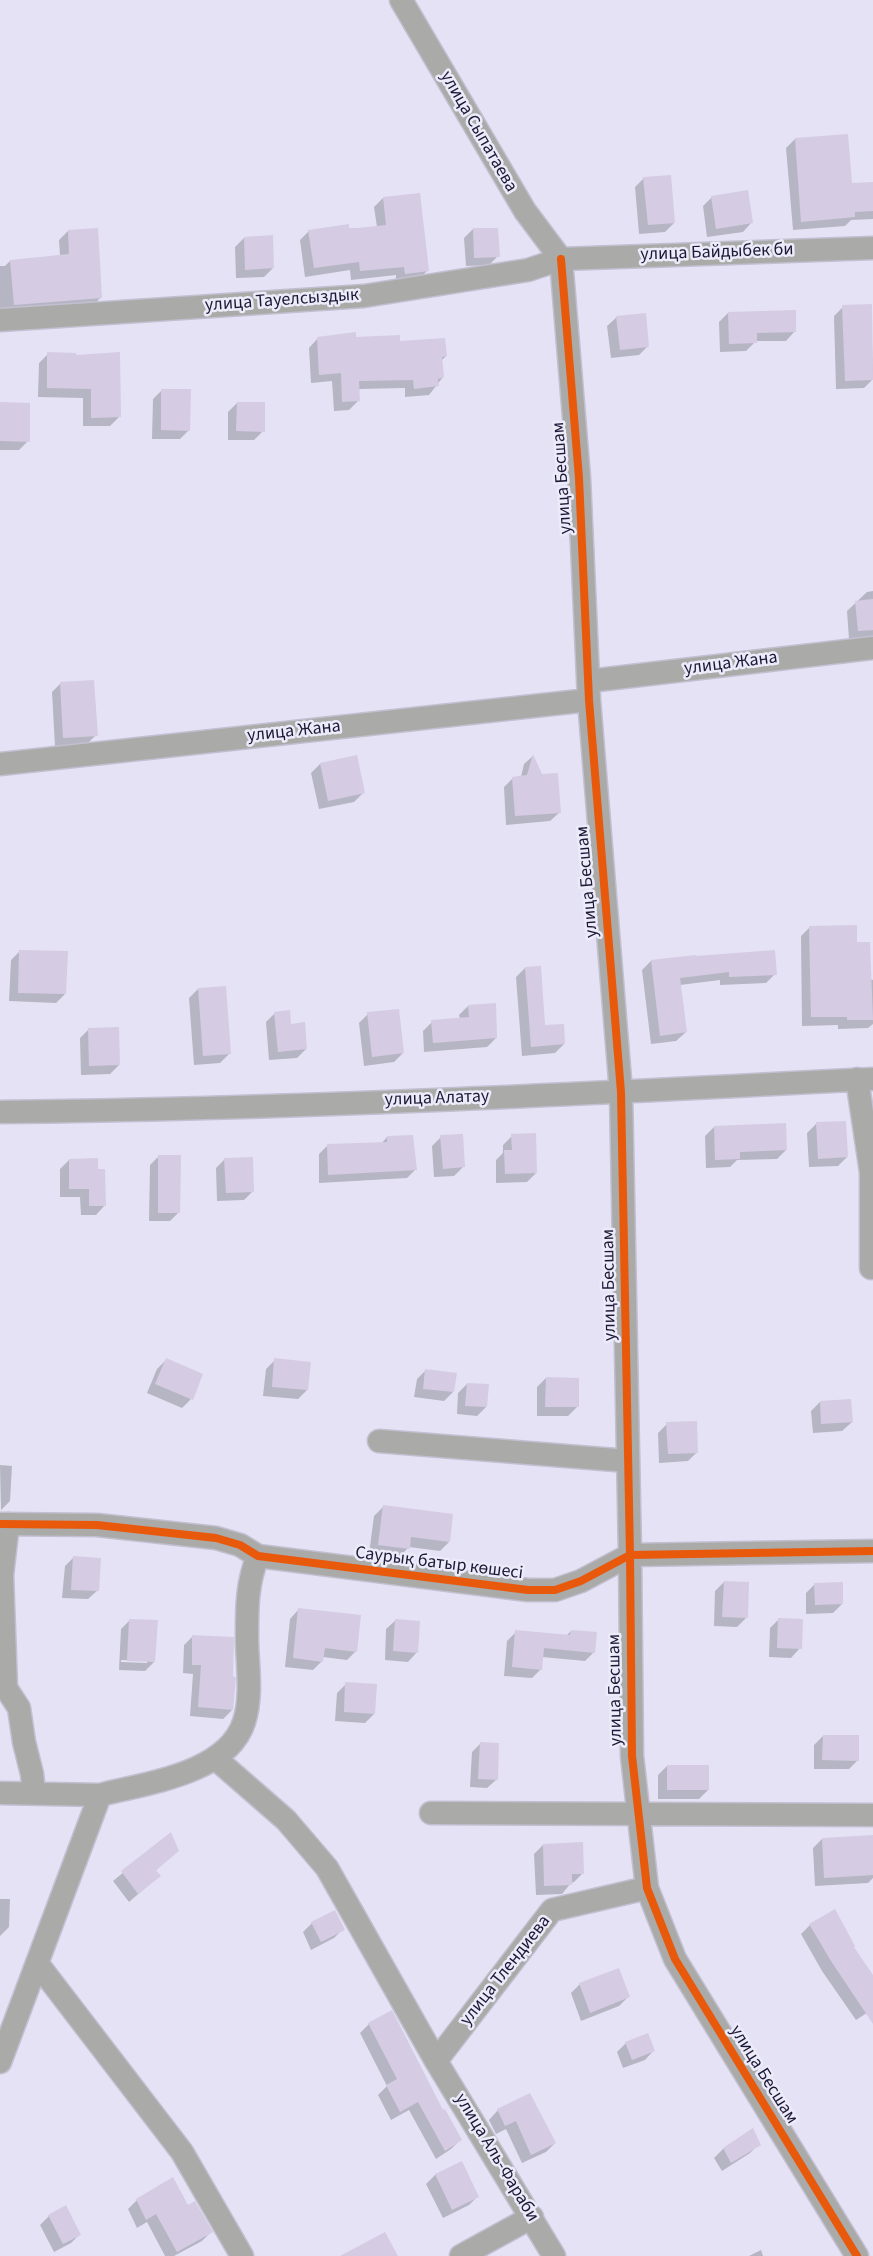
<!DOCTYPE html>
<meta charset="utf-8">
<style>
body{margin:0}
canvas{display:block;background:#e4e2f4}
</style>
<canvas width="873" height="2256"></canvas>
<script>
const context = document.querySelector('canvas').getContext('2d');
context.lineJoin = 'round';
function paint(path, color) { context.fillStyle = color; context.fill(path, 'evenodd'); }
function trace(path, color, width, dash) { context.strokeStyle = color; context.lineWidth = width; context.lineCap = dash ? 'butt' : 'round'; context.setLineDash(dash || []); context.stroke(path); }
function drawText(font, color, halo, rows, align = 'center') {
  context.font = font + ' "Source Sans 3",sans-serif'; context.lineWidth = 5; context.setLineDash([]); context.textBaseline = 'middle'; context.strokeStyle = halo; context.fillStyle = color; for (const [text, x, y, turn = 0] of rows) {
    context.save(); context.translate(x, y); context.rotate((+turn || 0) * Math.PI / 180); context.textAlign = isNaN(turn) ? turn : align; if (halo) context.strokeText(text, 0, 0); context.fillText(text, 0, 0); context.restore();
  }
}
const shadow = new Path2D(`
 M795 139 851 185 873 183V219L851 220 845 226 793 230 786 148Z
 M644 178 674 223 665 232 639 234 635 187Z
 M712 197 752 222 743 232 707 237 703 206Z
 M383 198 427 271 418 280 396 282V275L351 280 350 270 305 277 300 240 309 231 377 227 374 207Z
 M473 229 498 256 489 265 466 266 464 238Z
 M68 231 101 297 92 307 0 314V266H5L10 261 60 256 59 240Z
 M244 238 273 268 264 277 236 278 235 247Z
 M871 306 873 379 864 388 836 389 834 316 843 307Z
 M728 313 795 331 786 341H756L746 351 720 352 719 322Z
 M617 317 648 346 639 355 611 358 607 326Z
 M318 338H355L399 343 446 356 441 361 443 377 429 395 405 397V388L358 389V401L349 410 334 411 332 381 311 383 309 348Z
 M48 354H75L119 417 110 426H83V398L38 397 39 363Z
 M162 390 189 430 180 439H152L153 399Z
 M0 403 28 441 19 450H0Z
 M237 403 263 431 254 440H228V412Z
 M873 591V638L849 639 847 611 867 592Z
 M61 683 96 735 87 744 55 747 52 692Z
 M533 756 560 812 550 821 506 825 504 787 513 778 521 777 524 764Z
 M320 764 363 793 354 802 319 809 311 773Z
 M810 927 856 943 870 979 873 980V1024L868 1028 838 1029V1025L802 1026 801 936Z
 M20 951 65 994 56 1003 9 1001 11 960Z
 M651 961 775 974 766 983 720 985V980L680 985 686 1032 676 1041 651 1044 642 970Z
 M525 968 544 1026 564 1044 555 1053 522 1056 516 977Z
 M198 989 229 1054 220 1063 194 1065 189 998Z
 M468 1006 496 1038 487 1047 424 1052 423 1031 432 1022 460 1019 459 1015Z
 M275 1013 290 1025 306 1049 297 1058 269 1060 266 1022Z
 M368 1014 403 1053 394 1062 364 1066 359 1023Z
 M89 1029 119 1065 110 1074 81 1075 80 1038Z
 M816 1124 847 1157 838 1166 809 1167 807 1133Z
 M714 1127 786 1150 777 1159 737 1160 730 1167 706 1168 705 1136Z
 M512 1136 536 1173 527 1182 496 1183V1160L503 1153V1145Z
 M387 1137 416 1169 407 1178 319 1183V1154L328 1145 381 1144Z
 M441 1137 463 1167 454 1176 434 1177 432 1146Z
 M159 1156 179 1212 170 1221H149L150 1165Z
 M225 1159 253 1191 244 1200 217 1201 216 1168Z
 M69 1160 97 1170 105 1205 96 1215H81L80 1197H60V1169Z
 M166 1360 191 1399 182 1408 147 1393 157 1369Z
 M275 1360 307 1390 298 1399 263 1396 266 1369Z
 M426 1370 453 1392 444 1401 414 1397 417 1379Z
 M546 1378 577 1407 568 1416H537V1387Z
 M467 1384 486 1407 477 1416 457 1414 458 1393Z
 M820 1402 852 1422 842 1431 813 1433 811 1411Z
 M667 1424 697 1452 688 1461 659 1463 658 1433Z
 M0 1465 12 1466 10 1501 1 1510Z
 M383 1507 449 1542 440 1551 409 1547 399 1557 369 1554 374 1516Z
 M74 1557 98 1590 88 1599 62 1598 65 1566Z
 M724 1582 746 1618 737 1627 714 1626 715 1591Z
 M815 1584 842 1604 833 1613 806 1614V1593Z
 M299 1609 356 1651 347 1660 323 1657 322 1661 313 1670 285 1667 290 1619Z
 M779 1619 800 1648 791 1658 769 1657 770 1628Z
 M130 1620 154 1662 145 1671 119 1670 121 1629ZM121 1660 147 1661V1663L121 1662Z
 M396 1620 417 1652 408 1662 385 1660 386 1629Z
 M571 1631 594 1652 585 1661 542 1657 541 1669 532 1678 504 1676 507 1641 516 1632 566 1636Z
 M193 1636 232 1710 223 1719 190 1716 193 1674 183 1673 184 1645Z
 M346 1684 374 1714 365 1723 335 1721 337 1693Z
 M823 1736 858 1760 849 1769H814V1745Z
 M481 1743 497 1779 487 1788 470 1787 472 1752Z
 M667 1766 708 1790 699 1799H658V1775Z
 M170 1834 178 1851 155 1871 159 1876 129 1902 113 1881Z
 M873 1836V1878L868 1883 815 1886 813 1848 822 1839Z
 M543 1845 583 1873 574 1882 571 1883 562 1894 536 1895 534 1854Z
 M0 1899H10L9 1927 0 1936Z
 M334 1912 343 1929 334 1938 311 1950 303 1932 312 1923Z
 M810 1925 852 1947 873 1978V2009L856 2020 822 1971 801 1934Z
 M580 1984 628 1997 619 2006 581 2021 571 1993Z
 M369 2024 443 2111 460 2140 451 2149 436 2159 409 2110 391 2120 378 2095 387 2086 360 2033Z
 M626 2043 654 2050 645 2060 623 2068 617 2052Z
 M498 2110 555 2143 546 2152 522 2163 506 2129 496 2134 489 2120Z
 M753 2130 759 2144 750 2153 722 2171 714 2158 723 2149Z
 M461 2162 478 2196 469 2205 443 2218 426 2184 435 2175Z
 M137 2200 188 2206 211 2232 202 2241 174 2256H165L147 2222 137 2228 128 2209Z
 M49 2216 80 2234 71 2243 54 2252 40 2225Z
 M761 2250 763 2256H749Z`);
const building = new Path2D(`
 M848 134 852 183 873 182V211L855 212V217L801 222 795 138Z
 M671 175 675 223 648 225 643 177Z
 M748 190 753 223 716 229 711 196Z
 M420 193 429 271 405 274 404 267 360 271 359 262 314 268 308 230 349 224V229L386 225 383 197Z
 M98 228 102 298 14 305 10 260 69 254 68 230Z
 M473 228H498L500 257 474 258Z
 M273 235 274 268 245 270 244 237Z
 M872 304 873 380 845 381 842 305Z
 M796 310V332L757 333V343L729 344 728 312Z
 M646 313 649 347 620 350 616 316Z
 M356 332V337L400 335V341L445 338 447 356 442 357 444 377 438 379 439 386 414 389 413 380 359 381 360 401 342 402 341 373 319 375 317 337Z
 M47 352 76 353V355L120 352 121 417 91 418V389L47 388Z
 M161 389H191L190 431 161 430Z
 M0 402 30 403V442L0 441Z
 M237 402H265V432L236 431Z
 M873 599V630L858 631 855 601Z
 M94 680 98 736 63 738 60 682Z
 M533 754 542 774 558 773 561 813 515 816 512 777 527 775Z
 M357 755 365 793 328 801 320 763Z
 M857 925V942H870L873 1020H847V1017H811L809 926Z
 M19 950 68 951 66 994 18 993Z
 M775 950 777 975 729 977V972L680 978 687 1032 660 1036 651 960 696 955V956Z
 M541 966 545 1025 564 1024 565 1044 531 1047 525 967Z
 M226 986 231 1054 203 1056 198 988Z
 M496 1003 497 1038 433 1043 431 1020 469 1017 468 1005Z
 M399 1009 404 1053 372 1057 367 1012Z
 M290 1010 291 1024 305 1022 307 1049 278 1052 274 1012Z
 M119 1027 120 1065 89 1066 88 1028Z
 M846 1121 848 1157 818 1159 816 1122Z
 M786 1123 787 1150 740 1152V1159L715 1160 714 1126Z
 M536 1133 537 1173 505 1174 504 1150H512L511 1134Z
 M463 1134 465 1167 443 1169 440 1135Z
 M413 1135 417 1170 328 1175 327 1144 387 1142V1136Z
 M158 1155H181L180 1213H158Z
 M253 1157 254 1192 226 1193 224 1158Z
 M98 1158V1169H105L106 1206H89V1189H69V1159Z
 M166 1358 203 1374 193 1400 155 1384Z
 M274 1358 311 1362 308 1390 272 1387Z
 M425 1369 457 1373 454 1392 423 1389Z
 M546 1377 579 1378V1407H545Z
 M467 1383 489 1384 487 1407 465 1406Z
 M851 1399 853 1422 821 1424 820 1401Z
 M697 1421 698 1453 668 1454 666 1422Z
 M383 1505 453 1514 450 1542 411 1537 410 1549 378 1545Z
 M73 1556 101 1558 99 1591 71 1590Z
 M724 1581 749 1582 748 1618 722 1617Z
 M843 1582V1604L815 1605 814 1583Z
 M298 1608 361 1615 357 1652 325 1648 323 1662 293 1658Z
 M778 1618 803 1619 802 1649 777 1648Z
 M129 1619 158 1620 155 1662 127 1661Z
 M395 1619 420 1621 418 1653 393 1651Z
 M515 1630 570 1635 571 1630 597 1632 595 1653 544 1648 542 1670 512 1667Z
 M192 1635 234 1637 233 1676 236 1678 233 1710 198 1707 201 1665H192Z
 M345 1682 377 1684 375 1714 344 1712Z
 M823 1735H859V1761L822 1760Z
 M480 1742 499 1743 498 1780 478 1779Z
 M667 1765H709V1790H667Z
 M171 1832 179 1851 156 1870 161 1876 138 1894 121 1871Z
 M873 1835V1875L824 1878 822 1838Z
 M583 1842 584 1874H572V1885L544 1886 543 1844Z
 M835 1909 855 1946 854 1947 873 1975V2024L831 1961 809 1924Z
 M335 1910 345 1930 321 1942 311 1922Z
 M619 1968 630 1997 590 2013 579 1983Z
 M392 2010 443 2110 445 2109 462 2140 445 2151 418 2102 400 2112 386 2085 397 2079 368 2023Z
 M648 2033 655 2051 632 2060 625 2042Z
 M530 2093 556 2143 531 2155 516 2121 505 2126 497 2109Z
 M753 2128 761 2145 731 2163 723 2148Z
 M462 2161 479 2197 452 2210 435 2174Z
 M173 2177 188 2205 195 2201 213 2232 177 2252 156 2214 146 2220 136 2199Z
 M66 2205 81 2235 63 2244 48 2215Z
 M385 2232 398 2256H340Z`);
const street = new Path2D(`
 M401 0 525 211 561 259
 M561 259 579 478 589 700 621 1092 630 1555 632 1756 647 1888 675 1959 857 2256
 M0 320 364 296 528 270 561 259 873 248
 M589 681 873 648
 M0 764 589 700
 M857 1079 871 1172V1268
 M0 1112C291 1109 582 1094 873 1079
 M379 1441 628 1461
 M0 1524 97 1525 216 1538 240 1545 258 1556 528 1590H555L581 1581 630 1555 873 1551
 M8 1524 2 1575 6 1688 19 1708 24 1742 32 1774 34 1793
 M216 1759 286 1820 327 1868 436 2061 554 2256
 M0 1793 100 1795
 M431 1813 873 1815
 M37 1963 182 2152 242 2256
 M436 2061 552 1910 647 1888
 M0 2062 100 1795C146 1783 227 1774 244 1722 252 1698 248 1668 247 1643 247 1612 246 1585 258 1556
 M461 2256 532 2217`);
const cycleway = new Path2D(`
 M561 259 579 478 589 700 621 1092 630 1555 632 1756 647 1888 675 1959 857 2256
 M0 1524 97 1525 216 1538 240 1545 258 1556 528 1590H555L581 1581 630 1555 873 1551`);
const streetNames = [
 ["улица Сыпатаева",478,132,60],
 ["улица Байдыбек би",717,253,-2],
 ["улица Тауелсыздык",282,301,-4],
 ["улица Бесшам",563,478,-94],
 ["улица Жана",731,664,-7],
 ["улица Жана",294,732,-6],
 ["улица Бесшам",588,882,-95],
 ["улица Алатау",437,1099,-2],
 ["улица Бесшам",610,1285,-91],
 ["Саурық батыр көшесі",439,1564,7],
 ["улица Бесшам",616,1690,-91],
 ["улица Тлендиева",506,1971,-52],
 ["улица Бесшам",763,2075,58],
 ["улица Аль-Фараби",496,2158,59]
];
paint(shadow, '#0003');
paint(building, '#d5cce3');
trace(street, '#c1bfd0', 25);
trace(street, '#aaaaa8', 22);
trace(cycleway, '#e8590c', 8);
drawText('18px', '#1d1835', '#ecebfa', streetNames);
</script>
